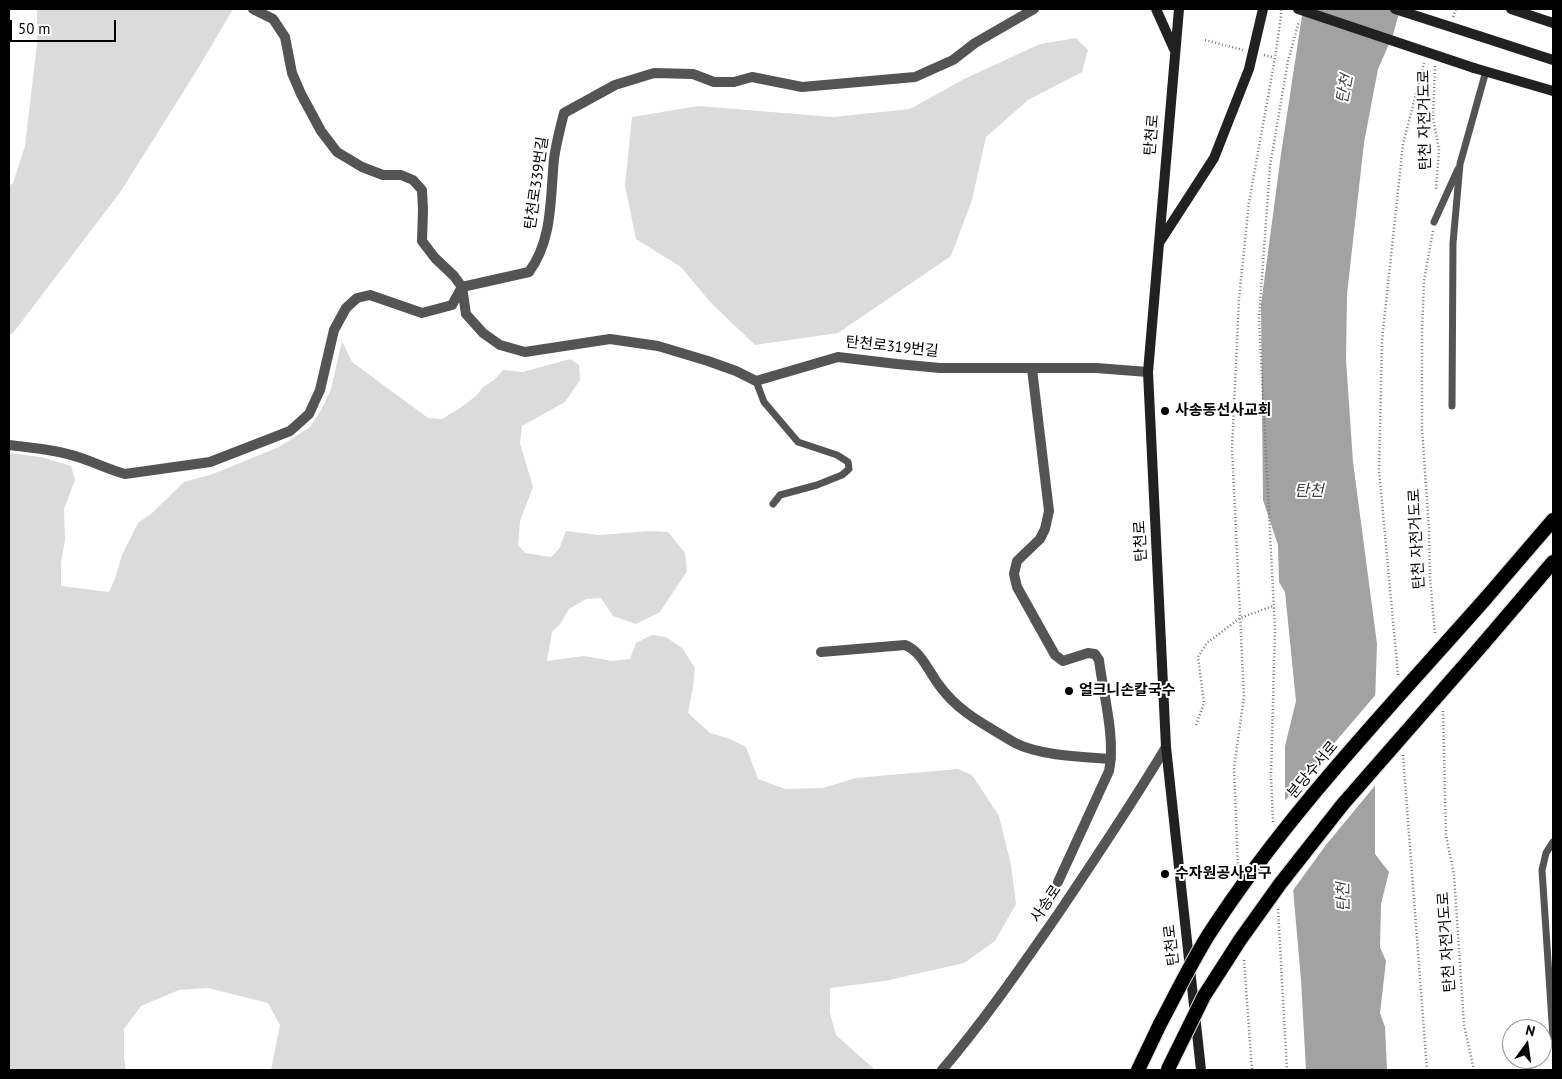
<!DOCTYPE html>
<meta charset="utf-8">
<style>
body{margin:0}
#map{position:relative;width:1562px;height:1079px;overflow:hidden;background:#fff;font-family:"PT Sans",sans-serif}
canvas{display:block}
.frame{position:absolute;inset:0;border:10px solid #000;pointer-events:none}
.north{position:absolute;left:1502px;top:1019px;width:50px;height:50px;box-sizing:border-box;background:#fff;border:1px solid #999;border-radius:50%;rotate:14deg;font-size:14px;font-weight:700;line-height:20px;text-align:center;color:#000}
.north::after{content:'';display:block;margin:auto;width:18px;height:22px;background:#000;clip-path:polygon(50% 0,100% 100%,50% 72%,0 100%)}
.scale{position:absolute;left:10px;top:20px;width:106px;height:22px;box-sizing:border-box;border:2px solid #000;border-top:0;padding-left:6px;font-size:15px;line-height:18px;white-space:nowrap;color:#000;-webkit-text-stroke:4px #fff;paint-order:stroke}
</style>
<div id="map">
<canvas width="1562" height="1079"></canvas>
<div class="frame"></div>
<div class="north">N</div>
<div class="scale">50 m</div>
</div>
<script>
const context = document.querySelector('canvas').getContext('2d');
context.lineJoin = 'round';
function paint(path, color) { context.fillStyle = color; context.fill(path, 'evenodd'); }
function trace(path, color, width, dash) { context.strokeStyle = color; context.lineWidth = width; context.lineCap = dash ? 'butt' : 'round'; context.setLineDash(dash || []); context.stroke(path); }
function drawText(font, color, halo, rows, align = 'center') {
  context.font = font + ' "PT Sans","Noto Sans KR",sans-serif'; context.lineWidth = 4; context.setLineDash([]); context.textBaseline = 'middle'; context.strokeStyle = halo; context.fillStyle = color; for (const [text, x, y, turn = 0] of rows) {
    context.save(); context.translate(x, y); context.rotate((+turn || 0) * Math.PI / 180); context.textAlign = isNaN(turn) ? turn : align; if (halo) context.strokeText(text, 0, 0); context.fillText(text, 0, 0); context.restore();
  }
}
const green = new Path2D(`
 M37 9H233L197 70 121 191 13 333 9 335V186L13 183 25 146 37 44Z
 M1076 38 1088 50 1082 72 1028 100 986 137 972 200 951 256 838 333 755 345 711 303 681 267 636 239 625 186 632 117 698 106 833 117 910 109 964 79 1040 44Z
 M342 341 352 362 428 418 442 419 460 408 476 396 483 387 494 380 503 370 523 372 570 359 579 365 580 380 565 402 522 426 520 443 533 487 520 521 518 545 525 553 551 557 559 549 566 531 599 535 650 531 668 532 685 553 687 571 660 612 636 624 613 616 601 598 586 599 569 609 560 624 552 632 547 661 584 656 612 661 630 659 636 643 652 635 666 637 682 648 695 668 693 687 688 713 710 733 730 739 746 747 758 779 785 789 823 788 856 778 958 769 972 775 999 816 1011 865 1016 904 995 941 964 963 885 981 830 988V1013L836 1035 875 1070H271L280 1025 268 1003 208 988 179 990 141 1006 124 1029V1059L126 1070H9V453L41 457 71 466 75 480 64 509 65 540 61 563V586L109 592 115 579 122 555 138 523 151 514 184 482 213 474 279 447 310 427 321 410 331 389Z`);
const water = new Path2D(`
 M1303 9H1400L1393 35 1378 69 1364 143 1347 294 1346 360 1353 462 1377 644 1375 702V854L1389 872 1381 904 1380 947 1386 961 1380 1013 1385 1027 1387 1070H1306L1301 980 1285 797V746L1296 701 1285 592 1279 582 1278 545 1263 500 1261 305 1281 154Z`);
const pier = new Path2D(`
 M1378 692V782L1326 845 1291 893 1283 803Z`);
const path = new Path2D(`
 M1453 17 1456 9
 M1205 40 1243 50
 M1264 55 1272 57
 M1435 66 1433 118 1439 149 1436 190
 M1433 231 1424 281 1422 331V429L1429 529 1430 578 1435 634
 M1398 675 1379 470 1382 340 1403 144 1424 63
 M1443 711 1446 835 1454 875 1464 1025 1474 1070
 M1196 725 1204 703 1198 657 1207 643 1240 618 1273 606
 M1403 755 1427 1070
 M1273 822 1271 775 1275 630 1259 319 1270 166 1288 61 1299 21
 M1238 867 1234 768 1244 697 1232 449 1239 299 1249 202 1275 58 1281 16V9
 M1278 909 1287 1070
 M1244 960 1252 1070`);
const service = new Path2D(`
 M1434 222 1458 169
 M756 381 764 402 798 442 837 455 848 462 849 469 842 475 817 485 780 495 773 504
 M1452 406 1453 243 1460 164 1486 71
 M1553 842 1546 853 1542 870 1553 1037`);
const minor = new Path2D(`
 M253 9 273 19 285 37 292 73 301 94 321 131 337 152 362 167 383 175H401L413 180 422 190 423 210 422 241 435 258 454 276 462 287 466 314 483 333 500 345 525 352 610 339 658 346 708 361 736 371 756 381 838 357 897 364 940 368H1096L1148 372
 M1032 369 1049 511 1045 529 1040 539 1017 561 1014 574 1017 587 1055 655 1063 661 1088 653 1095 654 1099 660C1103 693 1116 739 1109 771L1058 882
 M9 445C33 448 58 450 81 458 96 463 110 470 125 474L210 462 290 431 309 414 320 390 334 330 346 308 357 298 370 295 422 313 452 305 462 287 529 272C553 239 550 199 554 159 556 144 560 129 564 113L615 85 654 73 693 74 714 82H734L752 77 802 87 915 77 953 60 975 43 1034 9
 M821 652 905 645C921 651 929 672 939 685 959 713 986 725 1015 743 1041 756 1083 757 1111 759`);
const tertiary = new Path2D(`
 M942 1070C984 1021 1021 967 1058 914 1095 859 1132 804 1166 747`);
const secondary = new Path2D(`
 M1156 9 1174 49
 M1179 9 1148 372 1166 747 1201 1070
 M1511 9 1553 23
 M1479 36 1553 60
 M1474 68 1553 91
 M1159 243 1214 158 1249 69 1263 9`);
const trunk = new Path2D(`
 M1486 598 1553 520
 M1483 644 1553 562
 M1138 1070 1160 1024`);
const secondaryBridge = new Path2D(`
 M1298 9 1474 68
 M1395 9 1479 36`);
const trunkBridge = new Path2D(`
 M1160 1024C1176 994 1191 963 1209 934 1288 812 1390 707 1486 598
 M1168 1069 1204 996 1240 940 1280 884 1343 804 1483 644`);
const markers = [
 [1165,411,5,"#000"],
 [1069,691,5,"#000"],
 [1165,874,5,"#000"]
];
const streetNames = [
 ["탄천 자전거도로",1425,120,-91],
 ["탄천로",1152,135,-85],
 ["탄천로339번길",537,183,-82],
 ["탄천로319번길",892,347,6],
 ["탄천 자전거도로",1417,539,-93],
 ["탄천로",1141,541,-93],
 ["분당수서로",1313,770,-50],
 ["사송로",1046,904,-56],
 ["탄천 자전거도로",1447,942,-94],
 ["탄천로",1172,945,-96]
];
const poiNames = [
 ["사송동선사교회",1175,411],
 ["얼크니손칼국수",1079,691],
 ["수자원공사입구",1175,874]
];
const waterNames = [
 ["탄천",1345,89,-79],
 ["탄천",1309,491],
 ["탄천",1344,897,-91]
];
paint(green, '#dbdbdb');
paint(water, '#a2a2a2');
paint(pier, '#fff');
trace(trunk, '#dbdbdb', 16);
trace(path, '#767676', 2.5, [1, 2.5]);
trace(service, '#545454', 7);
trace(minor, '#545454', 10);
trace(tertiary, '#545454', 10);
trace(secondary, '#212121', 10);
trace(trunk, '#000', 14);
trace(trunkBridge, '#dbdbdb', 16, []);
trace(secondaryBridge, '#212121', 10);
trace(trunkBridge, '#000', 14);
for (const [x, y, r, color] of markers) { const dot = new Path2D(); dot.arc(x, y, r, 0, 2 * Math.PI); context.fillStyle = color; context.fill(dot); trace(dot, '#fff', 2); }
drawText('15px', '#000', '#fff', streetNames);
drawText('bold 15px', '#000', '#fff', poiNames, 'left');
drawText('italic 16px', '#434343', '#fff', waterNames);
</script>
